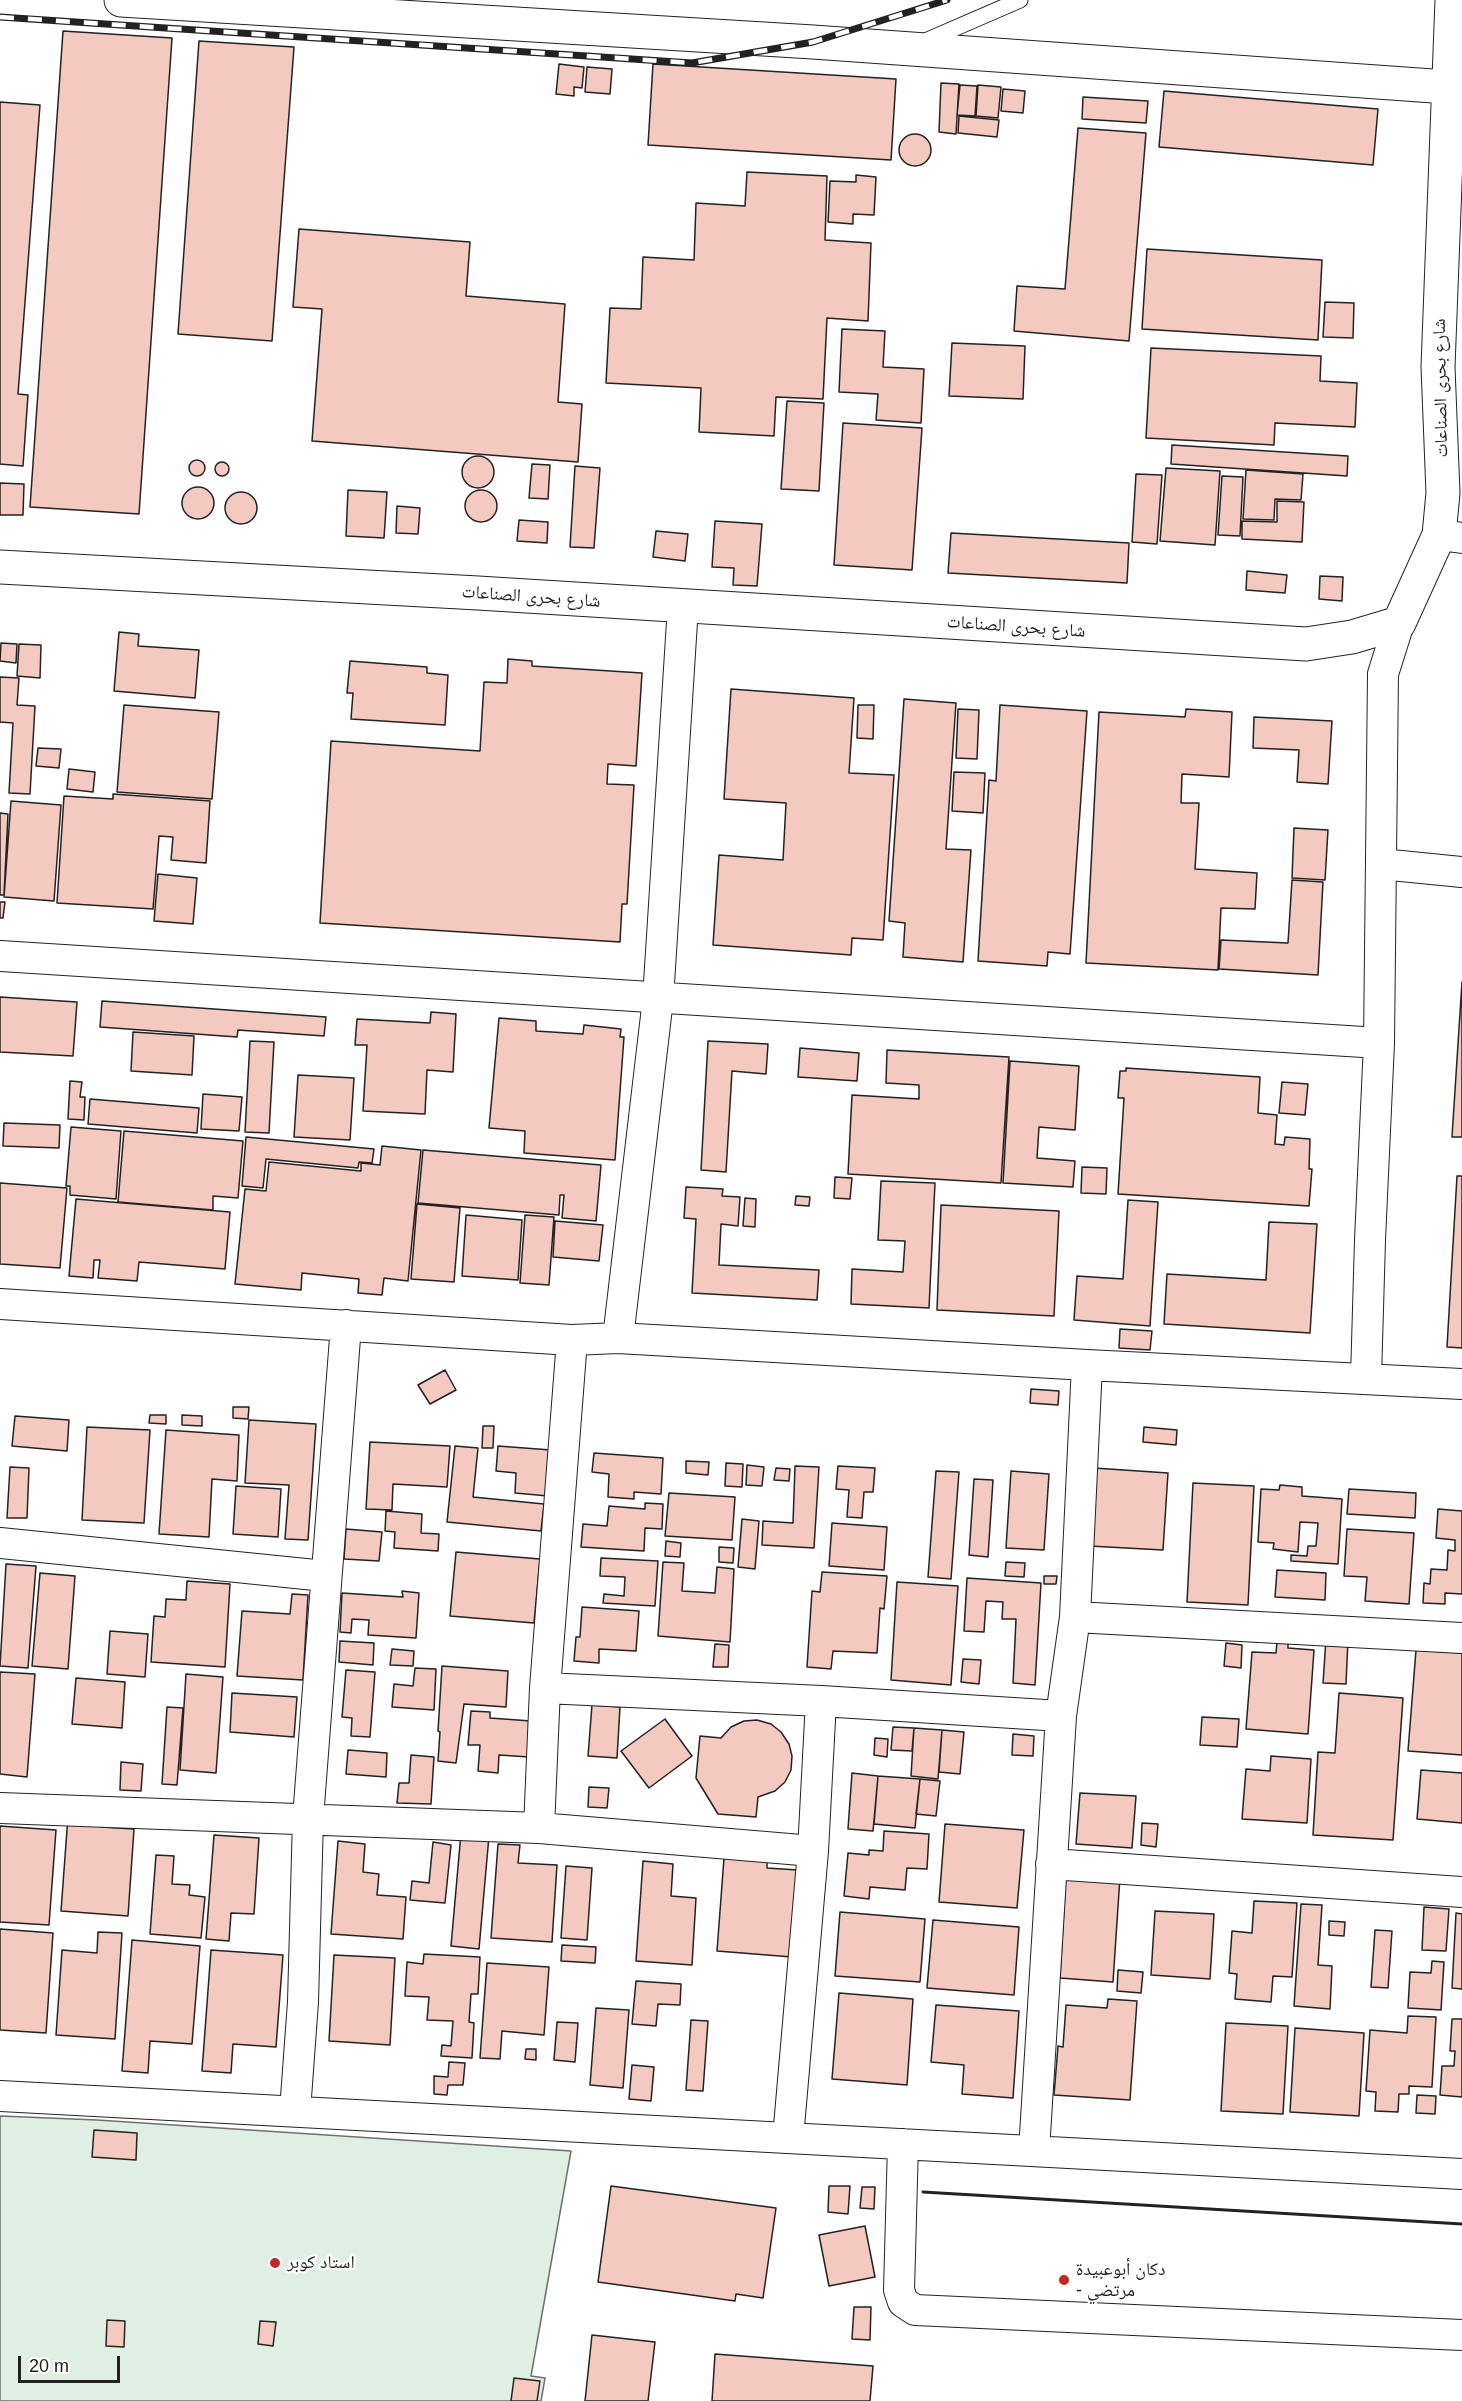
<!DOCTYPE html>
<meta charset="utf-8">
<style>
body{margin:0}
#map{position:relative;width:1462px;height:2401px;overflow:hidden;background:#fff;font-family:Arial,sans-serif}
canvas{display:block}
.scale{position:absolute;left:18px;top:2356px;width:102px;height:27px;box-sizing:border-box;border:3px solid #222;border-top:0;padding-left:8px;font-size:18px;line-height:21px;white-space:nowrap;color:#222;-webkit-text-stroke:4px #fff;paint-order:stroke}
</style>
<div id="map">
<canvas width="1462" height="2401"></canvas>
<div class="scale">20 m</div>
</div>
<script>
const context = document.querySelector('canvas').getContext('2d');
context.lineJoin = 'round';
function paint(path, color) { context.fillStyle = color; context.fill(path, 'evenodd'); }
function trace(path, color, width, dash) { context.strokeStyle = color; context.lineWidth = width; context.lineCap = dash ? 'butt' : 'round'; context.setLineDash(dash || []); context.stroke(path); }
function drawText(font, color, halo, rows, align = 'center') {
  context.font = font + ' Arial,"Noto Naskh Arabic",sans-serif'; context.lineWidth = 4.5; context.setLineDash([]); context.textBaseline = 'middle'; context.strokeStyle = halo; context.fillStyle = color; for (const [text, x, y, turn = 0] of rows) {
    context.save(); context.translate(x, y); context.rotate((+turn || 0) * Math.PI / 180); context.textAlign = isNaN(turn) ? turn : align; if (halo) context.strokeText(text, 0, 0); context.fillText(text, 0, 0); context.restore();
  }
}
const green = new Path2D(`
 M0 2116 97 2120 571 2151 531 2376 545 2378 541 2401H0Z`);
const building = new Path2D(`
 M63 31 172 38 139 514 30 507Z
 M199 41 294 47 272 341 178 334Z
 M559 64 584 67 582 88 574 87V96L556 94Z
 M653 64 896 79 891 160 648 145Z
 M587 67 612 69 610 94 585 92Z
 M941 83 959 84 956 134 939 132Z
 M960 85 977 86 975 116 957 115Z
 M978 85 1001 87 998 118 976 116Z
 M1003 89 1025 91 1023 113 1001 111Z
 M1164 91 1378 109 1373 165 1159 147Z
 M1083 97 1148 101 1146 123 1082 119Z
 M0 102 40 105 18 394 28 395 23 466 0 464Z
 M959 116 999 120 997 137 958 133Z
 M1078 128 1146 133 1129 341 1014 331 1017 286 1065 289Z
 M899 150a16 16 0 1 1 32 0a16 16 0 1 1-32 0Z
 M747 172 827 176 825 240 871 243 868 321 827 318 823 399 776 397 774 436 699 432 701 388 606 383 610 308 641 309 643 257 694 260 696 203 745 206Z
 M856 175 876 177 874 215 853 214V224L828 222 830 181 856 182Z
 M299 229 470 242 466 296 565 304 558 402 582 404 578 462 312 441 322 309 293 307Z
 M1147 249 1322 260 1318 340 1142 329Z
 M1325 302 1354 303 1353 338 1323 337Z
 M842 329 885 331 883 367 924 369 921 423 876 420 878 394 839 392Z
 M952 343 1025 346 1023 399 949 396Z
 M1151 348 1321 356 1320 381 1357 383 1355 427 1275 423 1274 445 1146 438Z
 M787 401 824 403 819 491 781 489Z
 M843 423 922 428 912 570 834 565Z
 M1172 445 1348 456 1347 476 1171 464Z
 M462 472a16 16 0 1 1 32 0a16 16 0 1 1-32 0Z
 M189 468a8 8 0 1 1 16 0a8 8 0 1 1-16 0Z
 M215 469a7 7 0 1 1 14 0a7 7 0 1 1-14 0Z
 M532 464 550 465 548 499 529 498Z
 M575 466 600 468 594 548 570 547Z
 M1166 468 1220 471 1215 545 1160 541Z
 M1246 470 1303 474 1301 500 1275 499 1274 520 1243 519Z
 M1136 474 1162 475 1157 544 1132 542Z
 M1222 476 1243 477 1240 536 1218 535Z
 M0 483 24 484 23 515H0Z
 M182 503a16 16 0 1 1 32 0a16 16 0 1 1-32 0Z
 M465 506a16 16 0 1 1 32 0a16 16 0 1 1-32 0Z
 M348 490 387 492 384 538 346 536Z
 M225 508a16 16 0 1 1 32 0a16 16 0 1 1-32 0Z
 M1277 501 1304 502 1302 542 1242 539V521L1277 522Z
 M397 506 420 508 418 534 396 533Z
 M519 520 548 522 547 543 517 541Z
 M715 521 762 524 757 586 733 585 734 568 712 567Z
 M656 531 688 534 685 561 653 557Z
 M951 533 1129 543 1127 583 948 573Z
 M1247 571 1287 575 1285 593 1246 590Z
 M1320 576 1343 577 1342 601 1319 599Z
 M119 632 139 634 138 646 199 650 195 698 114 691Z
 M1 643 17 644 16 663 0 661Z
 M19 644 41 645 40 678 17 676Z
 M508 659 532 661V666L642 673 636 766 608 764 607 784 634 785 627 904H622L620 942 320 923 331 741 480 751 484 682 507 683Z
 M350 661 427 667V673L448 675 445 725 351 719 353 693H347Z
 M0 677 19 678 17 705 35 706 30 794 9 793 13 723 0 722Z
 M731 689 854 698 849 773 894 775 883 940 852 938 851 955 713 945 719 855 783 860 786 803 724 799Z
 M904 699 956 703 946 849 971 850 963 962 903 957 905 923 889 921Z
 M124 705 219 712 212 799 117 792Z
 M858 705H874L873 739 857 738Z
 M1000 705 1087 711 1070 954 1048 952 1047 966 978 961 989 780 996 781Z
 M958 709 979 710 977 759 956 758Z
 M1186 709 1232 712 1229 777 1182 774 1181 803H1199L1195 869 1257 873 1255 909 1221 908 1218 970 1086 963 1099 712 1185 717Z
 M1254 717 1332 721 1328 784 1297 782 1299 750 1253 748Z
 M38 748 61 749 59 768 36 766Z
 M69 769 95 772 93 792 67 789Z
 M954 772 985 773 983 813 952 811Z
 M113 794 210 801 206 863 171 860 173 837 159 836 153 909 57 903 64 796 113 799Z
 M11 801 61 805 54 901 4 897Z
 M0 813 8 814 4 895H0Z
 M1294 828 1328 830 1325 880 1292 878Z
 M158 874 197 878 193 924 154 921Z
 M1292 880 1323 882 1318 975 1219 969 1221 940 1288 943Z
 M0 902H5L3 918H0Z
 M1462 982V1137H1452Z
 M0 997 77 1002 73 1056 0 1052Z
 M102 1001 326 1017 324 1036 238 1030 237 1037 100 1027Z
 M431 1012 456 1014 453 1072 427 1070 425 1114 363 1111 367 1045H355L357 1019 430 1023Z
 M499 1018 536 1021V1031L583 1034 584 1025 621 1029 620 1037H624L615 1160 524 1153 525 1131 489 1128Z
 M133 1032 194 1036 192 1075 131 1071Z
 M250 1041 274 1042 269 1133 245 1132Z
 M708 1041 768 1044 766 1074 732 1071 726 1172 701 1170Z
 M800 1048 859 1053 857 1081 798 1077Z
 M887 1050 1009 1057 1001 1183 848 1174 852 1095 919 1099V1085L886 1083Z
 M1010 1061 1079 1066 1075 1130 1039 1127 1037 1158 1075 1161 1073 1187 1003 1183Z
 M1126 1068 1260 1077 1258 1113 1277 1115 1275 1144 1284 1145 1285 1137 1310 1139 1309 1169H1312L1309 1206 1118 1194 1124 1098H1118L1120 1071H1126Z
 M298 1075 354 1078 350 1140 294 1137Z
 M70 1081 82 1082 80 1097H85L84 1120 68 1119Z
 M1282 1082 1308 1084 1305 1115 1279 1113Z
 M203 1094 242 1097 239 1131 201 1129Z
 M90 1099 199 1108 197 1133 88 1124Z
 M4 1123 60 1125 59 1148 3 1146Z
 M71 1127 121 1131 116 1199 70 1195V1186H66Z
 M124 1131 243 1141 238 1198 213 1196V1210L118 1202Z
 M246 1137 374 1149 372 1163 359 1162 358 1168 266 1159 263 1188 242 1186Z
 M382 1146 421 1150 408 1281 384 1278 382 1295 358 1293 359 1279 302 1273 301 1290 235 1284 245 1189 266 1191 269 1162 361 1171V1163L380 1165Z
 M423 1150 601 1165 596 1221 562 1218 564 1195H560L559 1215 418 1203Z
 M1082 1167 1107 1168 1106 1194 1081 1193Z
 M1457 1176H1462V1348L1447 1347Z
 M835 1177 852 1178 850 1199 834 1198Z
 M881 1181 935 1183 929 1308 851 1304 852 1269 903 1272 905 1241 878 1240Z
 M0 1183 67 1188 60 1268 0 1264Z
 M686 1187 723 1189 722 1196 740 1197 738 1226 721 1224 719 1265 819 1270 817 1300 692 1293 696 1219 684 1218Z
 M796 1196 810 1197 809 1206 795 1205Z
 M745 1198 756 1199 755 1227 743 1226Z
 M76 1199 230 1212 225 1269 139 1262 137 1281 98 1278 100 1260H94L93 1278 69 1276Z
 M1128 1200 1158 1202 1150 1326 1074 1320 1077 1276 1123 1279Z
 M417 1204 460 1208 454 1282 411 1279Z
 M941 1205 1059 1211 1054 1316 937 1310Z
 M466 1215 522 1220 518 1280 462 1276Z
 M525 1215 554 1217 549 1285 520 1283Z
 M555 1221 603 1225 599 1261 553 1257Z
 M1269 1222 1317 1224 1310 1333 1164 1324 1167 1274 1266 1280Z
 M1120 1329 1152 1331 1150 1350 1119 1348Z
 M445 1370 456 1390 430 1404 418 1385Z
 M1031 1389 1059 1391 1058 1405 1030 1403Z
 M233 1407H249L248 1419 233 1418Z
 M150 1415H166V1424L149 1423Z
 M182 1415 202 1416V1426L182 1425Z
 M15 1416 69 1420 67 1451 12 1446Z
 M249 1420 316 1424 308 1540 285 1539 289 1485 245 1483Z
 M483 1426H494L493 1448H482Z
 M87 1427 150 1430 144 1523 82 1520Z
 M1144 1427 1177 1430 1176 1445 1143 1442Z
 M166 1430 239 1435 237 1481 212 1479 209 1537 159 1534Z
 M370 1442 450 1446 447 1487 393 1484 392 1510 366 1509Z
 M455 1446 478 1448 473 1497 544 1504 541 1531 447 1522Z
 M498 1446 551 1450 548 1496 515 1493 516 1473 496 1471Z
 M594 1453 663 1458 661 1494 634 1492V1499L608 1497 609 1474 592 1472Z
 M686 1461 709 1462 708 1475 686 1473Z
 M726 1463 743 1464 742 1487 725 1486Z
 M747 1465 764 1467 762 1486 746 1485Z
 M795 1466 819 1467 814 1548 762 1545 763 1521 793 1523Z
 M838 1466 875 1468 873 1492H864L862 1518 847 1517 849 1490 836 1489Z
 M10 1467 29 1468 27 1518H7Z
 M776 1468 790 1469 789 1481 774 1480Z
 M1094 1468 1168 1473 1163 1550 1089 1546Z
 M936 1471 959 1472 951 1579 928 1577Z
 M1011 1471 1049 1474 1044 1550 1006 1548Z
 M974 1479 993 1480 988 1557 969 1555Z
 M1193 1483 1254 1486 1248 1605 1187 1602Z
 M1280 1485 1302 1487V1496L1342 1499 1338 1564 1291 1561V1555L1307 1556 1308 1546H1316L1318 1523 1300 1522 1298 1552 1273 1549 1274 1543 1258 1542 1261 1489 1279 1490Z
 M236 1486 281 1489 278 1537 233 1534Z
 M1349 1489 1416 1493 1415 1518 1347 1514Z
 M669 1493 735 1497 732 1540 665 1536Z
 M645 1503 663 1504 662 1529 645 1528 644 1551 581 1547 583 1524 607 1526 609 1506 645 1509Z
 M1438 1509 1462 1511V1594L1445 1593V1604L1423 1603 1424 1583 1430 1584 1431 1569 1447 1570 1448 1550 1455 1551V1540L1436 1538Z
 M386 1511 422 1514 421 1533 439 1534 438 1551 394 1548 395 1532 385 1531Z
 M742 1519 759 1521 755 1569 738 1567Z
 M832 1523 887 1527 884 1570 829 1566Z
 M346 1529 382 1532 379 1561 344 1559Z
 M1347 1529 1414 1533 1409 1604 1365 1601 1367 1577 1344 1576Z
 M666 1541 681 1543 680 1557 665 1556Z
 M719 1547 734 1548 733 1563 719 1562Z
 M456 1552 540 1559 534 1623 450 1616Z
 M601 1558 658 1561 655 1606 603 1603 604 1594 624 1596 625 1577 600 1576Z
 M663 1562 684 1563 682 1591 715 1593 717 1567 734 1569 730 1642 658 1636Z
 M1006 1562 1025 1563 1024 1577 1005 1576Z
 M6 1564 36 1566 28 1668 0 1666Z
 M1277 1570 1326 1573 1325 1600 1275 1597Z
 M822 1572 887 1576 884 1609 880 1608 877 1653 833 1651 831 1669 807 1667 812 1591 820 1592Z
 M40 1573 75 1576 68 1669 32 1666Z
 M1044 1576H1057L1056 1584H1044Z
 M967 1578 1041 1583 1035 1685 1013 1683 1016 1619H1002L1003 1602 986 1601 984 1632 964 1631Z
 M187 1581 230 1584 225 1667 151 1662 154 1616 165 1617 166 1599 186 1600Z
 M897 1582 958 1586 951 1685 891 1680Z
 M402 1591 419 1593 416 1638 368 1635 369 1620 352 1619 351 1633 340 1632 342 1593 403 1597Z
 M292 1594 308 1595 303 1680 237 1676 242 1611 290 1614Z
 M582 1607 639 1611 636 1651 599 1649V1663L574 1661 576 1637H580Z
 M110 1631 148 1634 145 1677 107 1674Z
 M1326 1639 1348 1640 1346 1684 1323 1683Z
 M340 1641 374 1643 373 1665 339 1662Z
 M1277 1642H1288V1648L1314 1650 1308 1734 1246 1729 1252 1652 1276 1653Z
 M1226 1643 1242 1645 1241 1668 1224 1666Z
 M715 1644 729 1645 728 1667H713Z
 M392 1649 414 1651 413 1666 390 1665Z
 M1416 1650 1462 1653V1755L1408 1751Z
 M963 1659 981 1660 979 1684 961 1682Z
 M442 1666 508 1671 506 1707 464 1704 456 1763 438 1761 440 1732 438 1731Z
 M415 1668 436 1669 434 1710 392 1707 394 1684 413 1686Z
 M346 1670 375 1672 370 1737 351 1736 352 1718 342 1717Z
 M0 1672 35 1674 27 1777 0 1774Z
 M186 1674 223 1677 216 1773 180 1770Z
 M76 1678 125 1682 122 1728 72 1724Z
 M232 1693 297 1697 294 1737 230 1732Z
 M1339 1693 1403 1698 1393 1840 1313 1835 1318 1752 1335 1753Z
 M592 1705 620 1707 617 1758 588 1756Z
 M167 1707 183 1708 177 1785 162 1784Z
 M471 1711 490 1712V1718L531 1721 529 1757 499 1755 498 1773 478 1771 480 1745H468Z
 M1202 1717 1239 1719 1237 1747 1200 1745Z
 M665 1719 692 1756 649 1788 621 1751Z
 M757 1720 771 1724 781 1732 789 1744 792 1756 791 1770 785 1782 775 1791 758 1797 756 1817 718 1814 696 1778 700 1736 721 1738 731 1727 744 1721Z
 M893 1727 914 1728 912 1751 891 1750Z
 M914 1728 942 1730 938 1779 911 1776Z
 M942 1730 964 1732 960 1774 939 1772Z
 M1013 1734 1034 1736 1033 1756 1012 1755Z
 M875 1738 888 1739 887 1757 874 1755Z
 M348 1750 387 1753 386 1777 346 1774Z
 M411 1755 434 1757 431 1804 397 1803 399 1783H409Z
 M1271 1756 1311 1759 1307 1823 1242 1819 1246 1769 1270 1771Z
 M121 1762 143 1764 141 1791 120 1790Z
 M1421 1770 1462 1773V1823L1417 1819Z
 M852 1773 878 1776 873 1831 848 1829Z
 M878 1776 920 1779 915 1828 874 1824Z
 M920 1779 940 1781 936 1816 916 1814Z
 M589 1787 609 1788 607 1808 588 1807Z
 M1080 1793 1136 1796 1132 1848 1076 1844Z
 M68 1816 101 1818V1827L134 1829 128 1916 61 1911Z
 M1142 1823 1158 1824 1156 1847 1141 1845Z
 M945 1824 1024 1830 1017 1908 939 1902Z
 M0 1826 56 1830 49 1925 0 1922Z
 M884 1831 929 1834 927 1869 907 1868 905 1890 870 1887 869 1899 844 1896 848 1853 869 1855V1850L883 1851Z
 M461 1833 489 1836 479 1949 451 1946Z
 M214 1835 259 1838 254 1914 231 1913 229 1941 206 1939Z
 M338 1841 365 1844 363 1872 379 1874 377 1895 406 1897 403 1939 331 1934Z
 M433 1842 451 1845 445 1903 410 1900 412 1881 429 1883Z
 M498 1844 520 1845 518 1863 557 1865 552 1942 491 1938Z
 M156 1855 174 1856 172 1884 190 1885 189 1895 205 1897 201 1938 150 1934Z
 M724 1858 767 1861V1868L798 1870 792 1957 717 1951Z
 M643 1861 673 1864 671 1896 696 1898 692 1965 636 1961Z
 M566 1866 592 1868 587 1940 561 1938Z
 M1066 1874 1120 1877 1113 1982 1060 1978Z
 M1254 1901 1297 1903 1292 1977 1273 1976 1271 2002 1235 1999 1237 1974 1229 1973 1232 1931 1252 1933Z
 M1301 1904 1322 1905 1318 1965 1332 1966 1330 2009 1294 2006Z
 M1424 1907 1449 1909 1446 1951 1422 1950Z
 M1155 1911 1214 1914 1210 1979 1151 1975Z
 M840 1912 925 1919 920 1982 835 1976Z
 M1456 1913 1462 1914V1989L1452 1988Z
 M933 1920 1019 1927 1014 1995 927 1988Z
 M1329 1921 1345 1922 1344 1936 1329 1935Z
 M0 1929 53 1933 46 2033 0 2030Z
 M1375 1930 1392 1931 1388 1988 1371 1987Z
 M98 1932 122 1933 115 2039 56 2035 62 1950 97 1953Z
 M132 1940 200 1946 192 2044 150 2041 148 2073 122 2071Z
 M562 1945 596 1947 595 1963 561 1961Z
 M211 1950 283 1955 276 2047 233 2044 231 2073 202 2071Z
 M424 1954 480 1957 478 1994H471L469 2022 474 2023 472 2058 441 2056 442 2045 451 2046 453 2021 427 2020 429 1997 405 1996 407 1962 423 1964Z
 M334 1955 395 1958 390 2045 329 2041Z
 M1432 1961 1444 1962 1441 2010 1408 2008 1410 1972 1431 1973Z
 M487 1963 549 1967 544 2035 502 2031 500 2059 480 2058Z
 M1118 1970 1143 1972 1141 1993 1117 1991Z
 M636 1981 681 1984 680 2005 658 2004 656 2026 632 2024Z
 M839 1993 913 1999 907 2085 832 2079Z
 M1108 1999 1137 2001 1130 2100 1054 2095 1058 2046 1063 2047 1066 2005 1107 2008Z
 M936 2005 1019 2011 1013 2098 962 2094 964 2065 931 2062Z
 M596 2008 629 2010 623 2088 590 2085Z
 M1408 2016 1436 2017 1432 2087 1409 2086V2094H1399L1398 2112 1375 2111 1376 2092 1366 2091 1370 2030 1407 2033Z
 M1452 2019H1462V2097L1440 2095 1442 2066H1454L1455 2051H1450Z
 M691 2020 708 2021 703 2091 686 2090Z
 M557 2022 578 2023 575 2062 554 2060Z
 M1226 2023 1288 2026 1283 2114 1221 2111Z
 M1295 2028 1364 2033 1359 2116 1290 2112Z
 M526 2049H536V2060L525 2059Z
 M449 2062 465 2063 463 2085H448L447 2095 434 2094V2076L448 2077Z
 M632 2065 654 2067 651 2101 629 2099Z
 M1417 2095 1436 2096 1435 2114 1416 2113Z
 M94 2130 137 2133 136 2160 92 2157Z
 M611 2186 776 2208 763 2298 736 2294 735 2301 598 2282Z
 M829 2186H850L848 2214 828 2212Z
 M862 2187H875L874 2209 860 2208Z
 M865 2226 875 2277 829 2286 819 2235Z
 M854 2307H871L870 2340 852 2339Z
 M107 2320 125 2321 124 2347 106 2346Z
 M260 2321 276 2322 273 2346 258 2344Z
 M592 2335 655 2342 648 2401H585Z
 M715 2354 873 2366 870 2401H712Z
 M514 2378 540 2381 537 2401H511Z`);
const service = new Path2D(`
 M923 42 1020 0`);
const minor = new Path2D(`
 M1439 535 1462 538
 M1381 864 1462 872
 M0 956 1379 1043
 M0 1304 572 1340 618 1338 1087 1365 1462 1384
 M618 1338 658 999 683 606
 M1366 1378 1370 1240 1379 1043 1383 674 1399 623
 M0 1543 325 1576
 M1075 1617 1462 1638
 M545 1688 572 1340
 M821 1701 1061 1716
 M0 1808 539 1828 813 1851 788 2138
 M539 1828 545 1688 821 1701 813 1851
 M1051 1864 1462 1892
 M0 2096 1462 2174
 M295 2111 303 2002 308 1818 346 1325
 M903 2144 899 2290 903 2302 915 2310 1462 2335
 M1034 2151 1061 1716 1075 1617 1087 1365`);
const tertiary = new Path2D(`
 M121 0 813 42 1462 88
 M0 567 478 593 1306 644 1352 637 1399 623 1439 535 1443 493 1438 367 1452 0`);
const rail = new Path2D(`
 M0 17 692 63 813 42 947 0`);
const wall = new Path2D(`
 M923 2192 1462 2224`);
const markers = [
 [275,2263,6,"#c62828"],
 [1064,2280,6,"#c62828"]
];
const streetNames = [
 ["شارع بحرى الصناعات",1441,388,-91],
 ["شارع بحرى الصناعات",531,597,4],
 ["شارع بحرى الصناعات",1016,627,4]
];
const poiNames = [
 ["استاد كوبر",287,2263],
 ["دكان أبوعبيدة",1076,2270],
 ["- مرتضي",1076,2291]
];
paint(green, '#e0efe3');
trace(green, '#6f6f6f', 1.5);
paint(building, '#f3c9c0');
trace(building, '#222', 1.5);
trace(service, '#222', 17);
trace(minor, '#222', 32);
trace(tertiary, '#222', 35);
trace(service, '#fff', 15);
trace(minor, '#fff', 30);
trace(tertiary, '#fff', 33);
trace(rail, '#222', 7);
trace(rail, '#fff', 4.5, [14]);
trace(wall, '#222', 3);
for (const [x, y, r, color] of markers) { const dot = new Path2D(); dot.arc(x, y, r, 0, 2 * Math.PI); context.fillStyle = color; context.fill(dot); trace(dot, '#fff', 2); }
drawText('18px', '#222', '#fff', streetNames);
drawText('18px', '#222', '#fff', poiNames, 'left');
</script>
